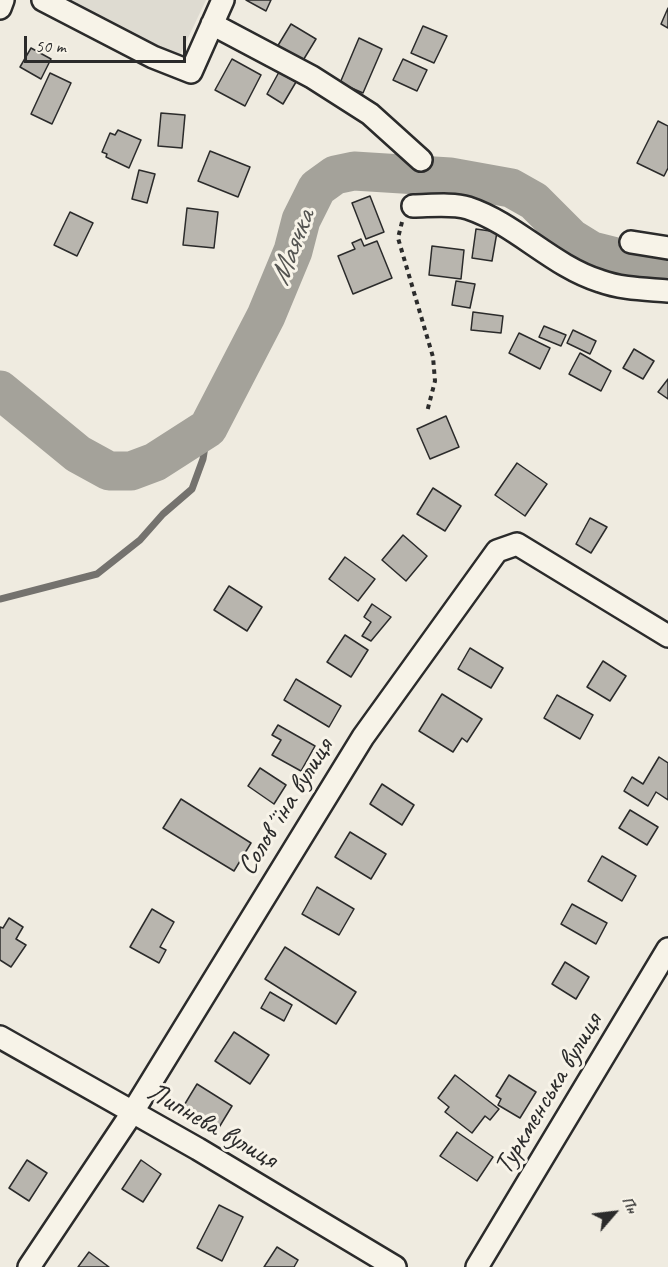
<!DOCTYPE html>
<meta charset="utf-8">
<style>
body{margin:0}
#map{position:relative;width:668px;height:1267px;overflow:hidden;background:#efebe0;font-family:Caveat,sans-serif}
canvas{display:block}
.north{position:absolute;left:584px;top:1183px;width:60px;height:60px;-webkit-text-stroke:4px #f7f3e8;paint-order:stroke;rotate:62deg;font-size:16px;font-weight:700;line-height:24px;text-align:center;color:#2b2b2b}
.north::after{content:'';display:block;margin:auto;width:21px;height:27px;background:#2b2b2b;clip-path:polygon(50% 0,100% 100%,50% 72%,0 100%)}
.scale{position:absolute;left:24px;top:36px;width:162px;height:27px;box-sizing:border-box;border:3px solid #2b2b2b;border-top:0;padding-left:8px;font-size:18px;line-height:21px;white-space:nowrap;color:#2b2b2b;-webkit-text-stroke:4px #f7f3e8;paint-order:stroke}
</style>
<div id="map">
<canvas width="668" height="1267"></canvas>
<div class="north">Пн</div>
<div class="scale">50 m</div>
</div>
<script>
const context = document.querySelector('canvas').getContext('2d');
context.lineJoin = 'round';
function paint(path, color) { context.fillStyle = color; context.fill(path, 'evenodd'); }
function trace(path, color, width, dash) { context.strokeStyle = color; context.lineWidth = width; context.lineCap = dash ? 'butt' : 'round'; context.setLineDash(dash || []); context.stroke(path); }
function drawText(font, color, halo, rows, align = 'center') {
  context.font = font + ' Caveat,sans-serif'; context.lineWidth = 6; context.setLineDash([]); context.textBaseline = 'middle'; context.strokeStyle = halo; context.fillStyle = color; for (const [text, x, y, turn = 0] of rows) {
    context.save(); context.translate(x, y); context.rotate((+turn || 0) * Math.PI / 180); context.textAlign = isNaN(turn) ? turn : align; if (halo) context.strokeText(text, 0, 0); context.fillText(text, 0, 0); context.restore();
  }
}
const built = new Path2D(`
 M64 0H206L178 59Z`);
const stream = new Path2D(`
 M0 599 97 574 140 540 163 514 192 489 203 459 208 428`);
const river = new Path2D(`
 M0 390 78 454 109 471H131L155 462 208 428 266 316 293 251 301 220 317 188 335 175 354 171 450 177 511 188 534 201 571 238 592 251 668 270`);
const building = new Path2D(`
 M246 0H271L266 11Z
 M668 8V28L661 24Z
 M291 24 316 39 299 67 274 52Z
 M423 26 447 36 434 63 411 53Z
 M359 38 382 49 363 93 340 83Z
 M31 48 51 59 41 79 20 67Z
 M232 59 261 75 245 106 215 90Z
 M403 59 427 70 417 91 393 80Z
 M279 72 296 82 283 104 267 94Z
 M50 73 71 83 52 124 31 114Z
 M161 113 185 115 182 148 158 146Z
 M658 121 668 126V168L664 176 637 163Z
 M118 130 141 140 129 168 106 157 107 154 102 152 110 133 115 135Z
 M210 151 250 167 238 197 198 181Z
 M139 170 155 174 147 203 132 199Z
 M370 196 384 232 366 239 352 203Z
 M187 208 218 212 214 248 183 245Z
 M70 212 93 223 77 256 54 245Z
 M476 229 497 232 492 261 472 258Z
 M361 239 364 246 377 241 392 278 353 294 338 256 355 249 352 243Z
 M432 246 464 250 461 279 429 275Z
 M456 281 475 284 470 308 452 305Z
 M473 312 503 316 501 333 471 330Z
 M544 326 566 335 561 346 539 337Z
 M573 330 596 341 590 354 567 343Z
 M519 333 550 348 540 369 509 353Z
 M634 349 654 361 643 379 623 368Z
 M580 353 611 371 601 391 569 374Z
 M668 379V399L658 392Z
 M446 416 459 447 430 459 417 429Z
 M517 463 547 484 525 516 495 495Z
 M433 488 461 506 445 531 417 514Z
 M590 518 607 527 591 553 576 544Z
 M403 535 427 556 406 581 382 560Z
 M345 557 375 579 358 601 329 579Z
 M229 586 262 607 247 631 214 610Z
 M372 604 391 617 371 641 362 636 371 622 364 617Z
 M345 635 368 650 351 677 327 662Z
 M470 648 503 668 491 688 458 669Z
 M603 661 626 676 610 701 587 687Z
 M296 679 341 706 329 727 284 700Z
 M442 694 482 719 467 742 462 738 453 752 419 731Z
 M557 695 593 715 580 739 544 718Z
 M278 725 315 746 301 771 272 755 281 740 272 735Z
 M659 757 668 763V800L656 792 648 806 624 791 632 777 643 784Z
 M260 768 286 785 274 804 248 786Z
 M382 784 414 805 402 825 370 804Z
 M181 799 251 843 234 871 163 828Z
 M630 810 658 827 647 845 619 828Z
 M350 832 386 854 371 879 335 857Z
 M602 856 636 876 622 901 588 881Z
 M317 887 354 909 339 935 302 914Z
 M572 904 607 923 596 944 561 924Z
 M152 909 174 922 160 947 166 950 159 963 130 947Z
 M9 918 23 927 16 939 26 945 11 967 0 960V927L3 928Z
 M285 947 356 992 336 1024 265 979Z
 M565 962 589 977 576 999 552 984Z
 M270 992 292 1005 284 1021 261 1008Z
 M234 1032 269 1055 250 1084 215 1061Z
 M455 1075 499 1109 490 1120 485 1116 472 1133 445 1112 449 1107 438 1098Z
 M509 1075 536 1092 520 1118 498 1105 501 1099 496 1096Z
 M197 1084 232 1106 215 1134 180 1112Z
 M457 1132 493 1157 477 1181 440 1156Z
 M27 1160 47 1173 29 1201 9 1188Z
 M141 1160 161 1174 143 1202 122 1189Z
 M219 1205 243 1217 222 1261 197 1248Z
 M277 1247 298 1260 294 1267H264Z
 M89 1252 109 1267H78Z`);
const path = new Path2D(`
 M402 222 398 238 433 357 435 381 427 412`);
const minor = new Path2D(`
 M43 0 153 57 191 72 223 0
 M0 8 3 0
 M212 24 312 77 370 114 421 160
 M413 206C429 206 452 203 468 208 516 224 552 266 600 281 622 289 645 289 668 291
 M631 242 668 248
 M0 1037 198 1149 395 1267
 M29 1267 132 1113 363 737 497 551 517 544 668 636
 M477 1267 668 949`);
const streetNames = [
 ["Соловʼїна вулиця",286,807,-58],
 ["Туркменська вулиця",549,1094,-59],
 ["Липнева вулиця",212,1126,30]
];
const waterNames = [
 ["Маячка",293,248,-69]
];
paint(built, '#dedbd1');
trace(stream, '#74726e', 7);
trace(river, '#a4a29a', 39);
paint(building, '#b8b5ae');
trace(building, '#2b2b2b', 1.5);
trace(minor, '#2b2b2b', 26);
trace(path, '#2b2b2b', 4, [4.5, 4.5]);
trace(minor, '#f7f3e8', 21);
drawText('28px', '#2b2b2b', '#f7f3e8', streetNames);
drawText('italic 30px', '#555552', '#f7f3e8', waterNames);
</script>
